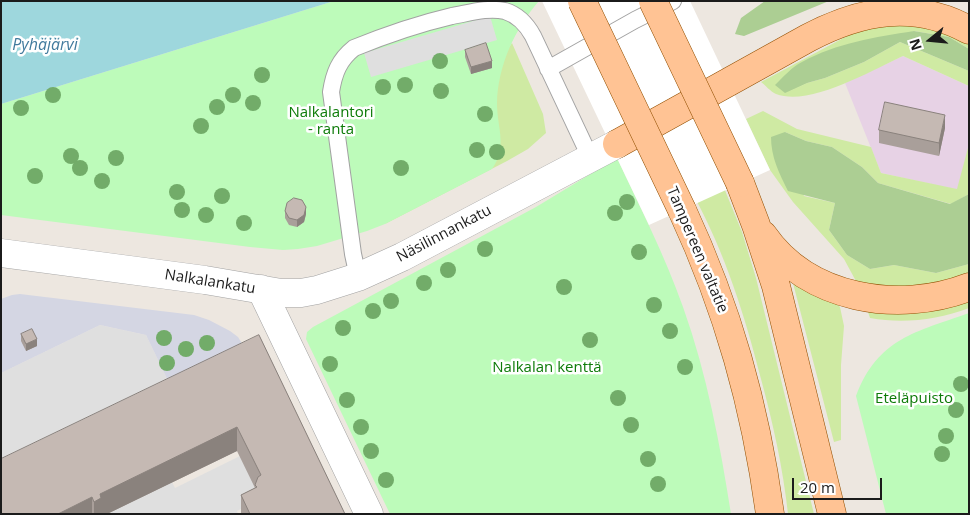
<!DOCTYPE html>
<meta charset="utf-8">
<style>
body{margin:0}
#map{position:relative;width:970px;height:515px;overflow:hidden;background:#ede7e0;font-family:"Open Sans",sans-serif}
canvas{display:block}
.frame{position:absolute;inset:0;border:2px solid #1b1b1b;pointer-events:none}
.north{position:absolute;left:905px;top:15px;width:50px;height:50px;-webkit-text-stroke:4px #fff;paint-order:stroke;rotate:253deg;font-size:14px;font-weight:700;line-height:20px;text-align:center;color:#1b1b1b}
.north::after{content:'';display:block;margin:auto;width:18px;height:22px;background:#1b1b1b;clip-path:polygon(50% 0,100% 100%,50% 72%,0 100%)}
.scale{position:absolute;left:792px;top:478px;width:90px;height:22px;box-sizing:border-box;border:2px solid #1b1b1b;border-top:0;padding-left:6px;font-size:15px;line-height:18px;white-space:nowrap;color:#1b1b1b;-webkit-text-stroke:4px #fff;paint-order:stroke}
</style>
<div id="map">
<canvas width="970" height="515"></canvas>
<div class="frame"></div>
<div class="north">N</div>
<div class="scale">20 m</div>
</div>
<script>
const context = document.querySelector('canvas').getContext('2d');
context.lineJoin = 'round';
function paint(path, color) { context.fillStyle = color; context.fill(path, 'evenodd'); }
function trace(path, color, width, dash) { context.strokeStyle = color; context.lineWidth = width; context.lineCap = dash ? 'butt' : 'round'; context.setLineDash(dash || []); context.stroke(path); }
function drawText(font, color, halo, rows, align = 'center') {
  context.font = font + ' "Open Sans",sans-serif'; context.lineWidth = 5; context.setLineDash([]); context.textBaseline = 'middle'; context.strokeStyle = halo; context.fillStyle = color; for (const [text, x, y, turn = 0] of rows) {
    context.save(); context.translate(x, y); context.rotate((+turn || 0) * Math.PI / 180); context.textAlign = isNaN(turn) ? turn : align; if (halo) context.strokeText(text, 0, 0); context.fillText(text, 0, 0); context.restore();
  }
}
const industrial = new Path2D(`
 M903 56 969 86V144L958 190 881 173 845 83Z`);
const grass = new Path2D(`
 M899 22 929 26 969 43V49L949 37 914 31 786 93 807 83 825 78 864 62 900 42 969 71V86L903 56C872 70 810 107 776 94 771 92 765 85 761 82L849 35 864 29Z
 M512 43 543 114 546 133 528 149 507 161 385 224Z
 M763 111 797 129 871 147 881 173 957 189 969 144V194L951 204 878 183 862 167 832 147 806 141 785 132 804 196 835 203 829 230 847 255 870 269 894 265 936 273 969 264V275L953 281 901 289 857 283 844 259 793 202 770 170 746 119Z
 M722 183 742 232 756 278 814 514H788C783 468 773 423 761 379 745 316 725 253 694 196Z
 M793 283 836 303 840 307 844 326 841 365V440L834 442Z
 M969 299V308C937 320 903 324 870 318L867 309Z`);
const forest = new Path2D(`
 M765 1H829L744 36 735 34 741 18Z
 M914 31 949 37 969 49V71L900 42 864 62 825 78 807 83 785 93 775 85C783 77 792 67 802 62 837 43 875 37 914 31Z
 M785 132 806 141 832 147 862 167 878 183 950 204 969 194V264L936 273 894 265 870 269 847 255 829 230 835 203 788 191C779 173 771 157 771 137Z`);
const park = new Path2D(`
 M334 1H539C515 29 498 65 497 103 497 128 508 147 492 169L385 224 367 231 317 246 298 249 283 250 250 247 1 215V104Z
 M617 158C640 207 665 256 683 307 707 374 720 444 731 514H390L306 339 307 332 313 327 536 207Z
 M969 313V514H886L856 396C878 338 916 332 969 313Z`);
const parking = new Path2D(`
 M490 16 497 40 371 77 364 53Z
 M100 325 146 335 171 387 1 468V373Z
 M240 456 261 499 237 511 238 514H107L172 482 175 488Z`);
const plaza = new Path2D(`
 M20 294 194 315 209 320 230 331 238 337 243 345 171 387 146 335 100 325 1 373V299L12 295Z`);
const water = new Path2D(`
 M1 1H334L1 104Z`);
const pier = new Path2D(`
 M542 1H690L770 170 649 225Z`);
const service = new Path2D(`
 M548 69 635 20 673 1
 M358 277 353 254 331 92C334 73 339 60 354 48 386 35 418 24 452 16 469 13 488 7 505 11 518 15 527 25 533 36L590 157`);
const minor = new Path2D(`
 M1 253 205 280 281 293H301L317 290 358 277 402 257 617 144
 M261 289 369 514`);
const primary = new Path2D(`
 M617 144 808 38C861 10 914 0 969 30
 M740 183 756 225 776 286 832 514
 M682 210C728 309 755 405 770 514
 M763 235C808 300 899 314 969 287`);
const primaryBridge = new Path2D(`
 M582 1 682 210
 M653 1 740 183`);
const trees = [
 [440,61],
 [262,75],
 [405,85],
 [383,87],
 [441,91],
 [53,95],
 [233,95],
 [253,103],
 [217,107],
 [21,108],
 [485,114],
 [201,126],
 [477,150],
 [497,152],
 [71,156],
 [116,158],
 [80,168],
 [401,168],
 [35,176],
 [102,181],
 [177,192],
 [222,196],
 [627,202],
 [182,210],
 [615,213],
 [206,215],
 [244,223],
 [485,249],
 [639,252],
 [448,270],
 [424,283],
 [564,287],
 [391,301],
 [654,305],
 [373,311],
 [343,328],
 [670,331],
 [164,338],
 [590,340],
 [207,343],
 [186,349],
 [167,363],
 [330,364],
 [685,367],
 [961,384],
 [618,398],
 [347,400],
 [956,410],
 [631,425],
 [361,427],
 [946,436],
 [371,451],
 [942,454],
 [648,459],
 [386,480],
 [658,484]
];
const wall = new Path2D(`
 M465 50 492 68 471 74 465 57Z
 M945 128 939 156 879 143V130Z
 M285 211 306 214 304 222 297 227 289 225 285 218Z
 M21 334 37 346 26 351 21 341Z
 M259 335 345 514H241V495L255 488 237 451 107 514H1Z`);
const shadedWall = new Path2D(`
 M492 61V68L471 74V67Z
 M945 115V128L939 156V143Z
 M306 207V214L304 222 297 227V220Z
 M37 339V346L26 351V344Z
 M237 427V451L107 514H94V502L100 494Z
 M92 497V514H58Z`);
const building = new Path2D(`
 M486 43 492 61 471 67 465 50Z
 M885 102 945 115 939 143 879 130Z
 M294 198 302 200 306 207 304 215 297 220 289 218 285 211 287 203Z
 M32 329 37 339 26 344 21 334Z
 M259 335 345 514H250L241 495 257 487 255 485 258 477 261 475 237 427 100 494 101 498 94 502 92 497 58 514H1V459Z`);
const parkNames = [
 ["Nalkalantori",331,113],
 ["- ranta",331,130],
 ["Nalkalan kenttä",547,368],
 ["Eteläpuisto",914,399]
];
const streetNames = [
 ["Näsilinnankatu",444,234,-28],
 ["Tampereen valtatie",697,250,67],
 ["Nalkalankatu",210,282,9]
];
const waterNames = [
 ["Pyhäjärvi",45,45]
];
paint(industrial, '#e7d2e5');
paint(grass, '#cfeaa3');
paint(forest, '#acce93');
paint(park, '#bdfbba');
paint(parking, '#dfdfdf');
paint(plaza, '#d4d6e3');
paint(water, '#9ed7dd');
paint(pier, '#fff');
trace(service, '#a2a2a2', 18);
trace(minor, '#a2a2a2', 29);
trace(primary, '#924f00', 29);
trace(service, '#fff', 16);
trace(minor, '#fff', 28);
trace(primary, '#ffc394', 28);
trace(primaryBridge, '#924f00', 29, []);
trace(primaryBridge, '#ffc394', 28);
context.fillStyle = '#72ac69';
for (const [x, y] of trees) { context.beginPath(); context.arc(x, y, 8, 0, 2 * Math.PI); context.fill(); }
paint(wall, '#a99f9a');
paint(shadedWall, '#8a827d');
paint(building, '#c5b9b3');
trace(building, '#8a827d', 1);
drawText('15px', '#0d7b08', '#fff', parkNames);
drawText('15px', '#1b1b1b', '#fff', streetNames);
drawText('italic 16px', '#417a9d', '#fff', waterNames);
</script>
